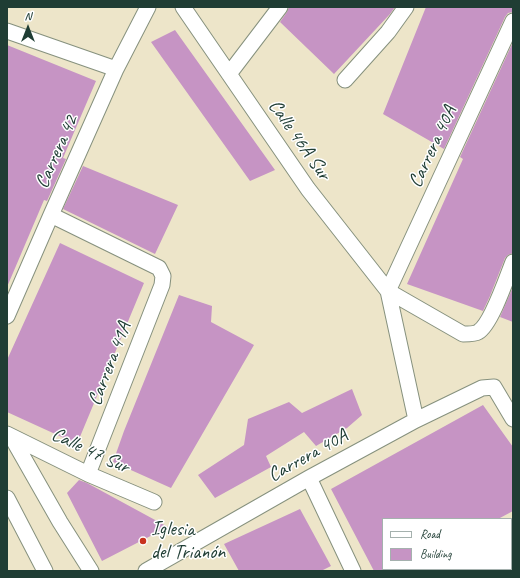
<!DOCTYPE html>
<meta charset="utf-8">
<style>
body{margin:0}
#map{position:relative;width:520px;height:578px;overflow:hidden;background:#ede5c9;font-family:Caveat,sans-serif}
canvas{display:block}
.frame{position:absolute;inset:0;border:8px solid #1f3d34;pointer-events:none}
.legend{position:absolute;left:382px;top:518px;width:130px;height:52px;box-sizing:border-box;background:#fff;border:1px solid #a5b1ae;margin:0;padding:5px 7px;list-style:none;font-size:12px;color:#1f3d34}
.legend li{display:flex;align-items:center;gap:8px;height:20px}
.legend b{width:20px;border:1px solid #a5b1ae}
.north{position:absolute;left:8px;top:8px;width:40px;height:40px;-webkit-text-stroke:3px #fff;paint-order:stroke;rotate:0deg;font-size:11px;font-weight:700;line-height:16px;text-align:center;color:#1f3d34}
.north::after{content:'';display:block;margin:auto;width:14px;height:18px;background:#1f3d34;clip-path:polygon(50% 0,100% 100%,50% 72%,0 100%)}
</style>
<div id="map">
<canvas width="520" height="578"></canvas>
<div class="frame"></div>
<ul class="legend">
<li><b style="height:5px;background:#fff"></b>Road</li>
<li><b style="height:11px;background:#c694c4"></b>Building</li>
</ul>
<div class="north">N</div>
</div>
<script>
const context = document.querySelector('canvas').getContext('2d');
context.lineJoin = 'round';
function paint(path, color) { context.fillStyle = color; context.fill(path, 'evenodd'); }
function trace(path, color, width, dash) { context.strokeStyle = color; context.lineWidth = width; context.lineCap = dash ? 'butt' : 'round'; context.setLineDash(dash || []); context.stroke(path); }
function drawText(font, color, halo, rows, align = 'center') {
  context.font = font + ' Caveat,sans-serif'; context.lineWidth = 3; context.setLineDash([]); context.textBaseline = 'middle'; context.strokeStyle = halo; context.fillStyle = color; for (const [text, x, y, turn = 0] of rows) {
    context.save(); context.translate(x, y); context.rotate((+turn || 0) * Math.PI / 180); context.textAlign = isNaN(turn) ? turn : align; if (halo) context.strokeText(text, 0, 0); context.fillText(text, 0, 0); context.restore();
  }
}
const building = new Path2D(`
 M289 7H395L390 14 334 74 280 22 287 12Z
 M426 7H513V12L508 13 505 17 444 149 383 114Z
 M175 30 275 170 250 181 151 42Z
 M513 42V253L508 255 505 258 490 296 483 311 407 284 463 159 460 157Z
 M7 45 96 81 63 158 66 159 47 201 44 200 7 287Z
 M83 166 178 205 155 254 63 209Z
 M60 243 144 283 77 444 7 412V360Z
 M513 287V322L500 317Z
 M179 295 212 306 211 322 254 345 171 488 113 462 124 431Z
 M352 389 362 415 347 428 316 446 304 432 266 456 271 467 215 498 198 475 244 445 248 419 289 402 302 413Z
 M483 405 513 447V511L498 519H383V571H374L331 489Z
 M79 480 87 483 168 527 102 561 67 493Z
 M300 509 331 566 321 571H239L224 544Z`);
const minor = new Path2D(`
 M183 7 308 189 388 291 416 420
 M513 21 388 291 463 334C468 334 475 334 478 332 491 325 507 277 513 262
 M7 31 116 69
 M229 74 280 7
 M345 80 388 32 406 7
 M51 215 159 268 163 276 162 285 88 474
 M7 316 51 215 116 69 148 7
 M7 434 88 474 154 502
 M11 436 60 522 91 571
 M309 478 353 571
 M7 498 45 571
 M511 536 513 535
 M146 571 309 478 416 420 482 388 494 387 513 419
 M444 571 448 569`);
const markers = [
 [143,541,4,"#c8321e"]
];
const streetNames = [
 ["Calle 46A Sur",299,140,55],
 ["Carrera 40A",433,147,-65],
 ["Carrera 42",57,152,-66],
 ["Carrera 41A",110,364,-69],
 ["Calle 47 Sur",90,451,25],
 ["Carrera 40A",308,456,-29]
];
const poiNames = [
 ["Iglesia",151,530],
 ["del Trianón",151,553]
];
paint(building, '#c694c4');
trace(minor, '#86917e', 17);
trace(minor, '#fff', 15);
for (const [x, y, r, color] of markers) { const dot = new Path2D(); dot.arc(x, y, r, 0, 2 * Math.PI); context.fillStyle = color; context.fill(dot); trace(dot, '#fff', 1.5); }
drawText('20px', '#1f3d34', '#fff', streetNames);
drawText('20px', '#1f3d34', '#fff', poiNames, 'left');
</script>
